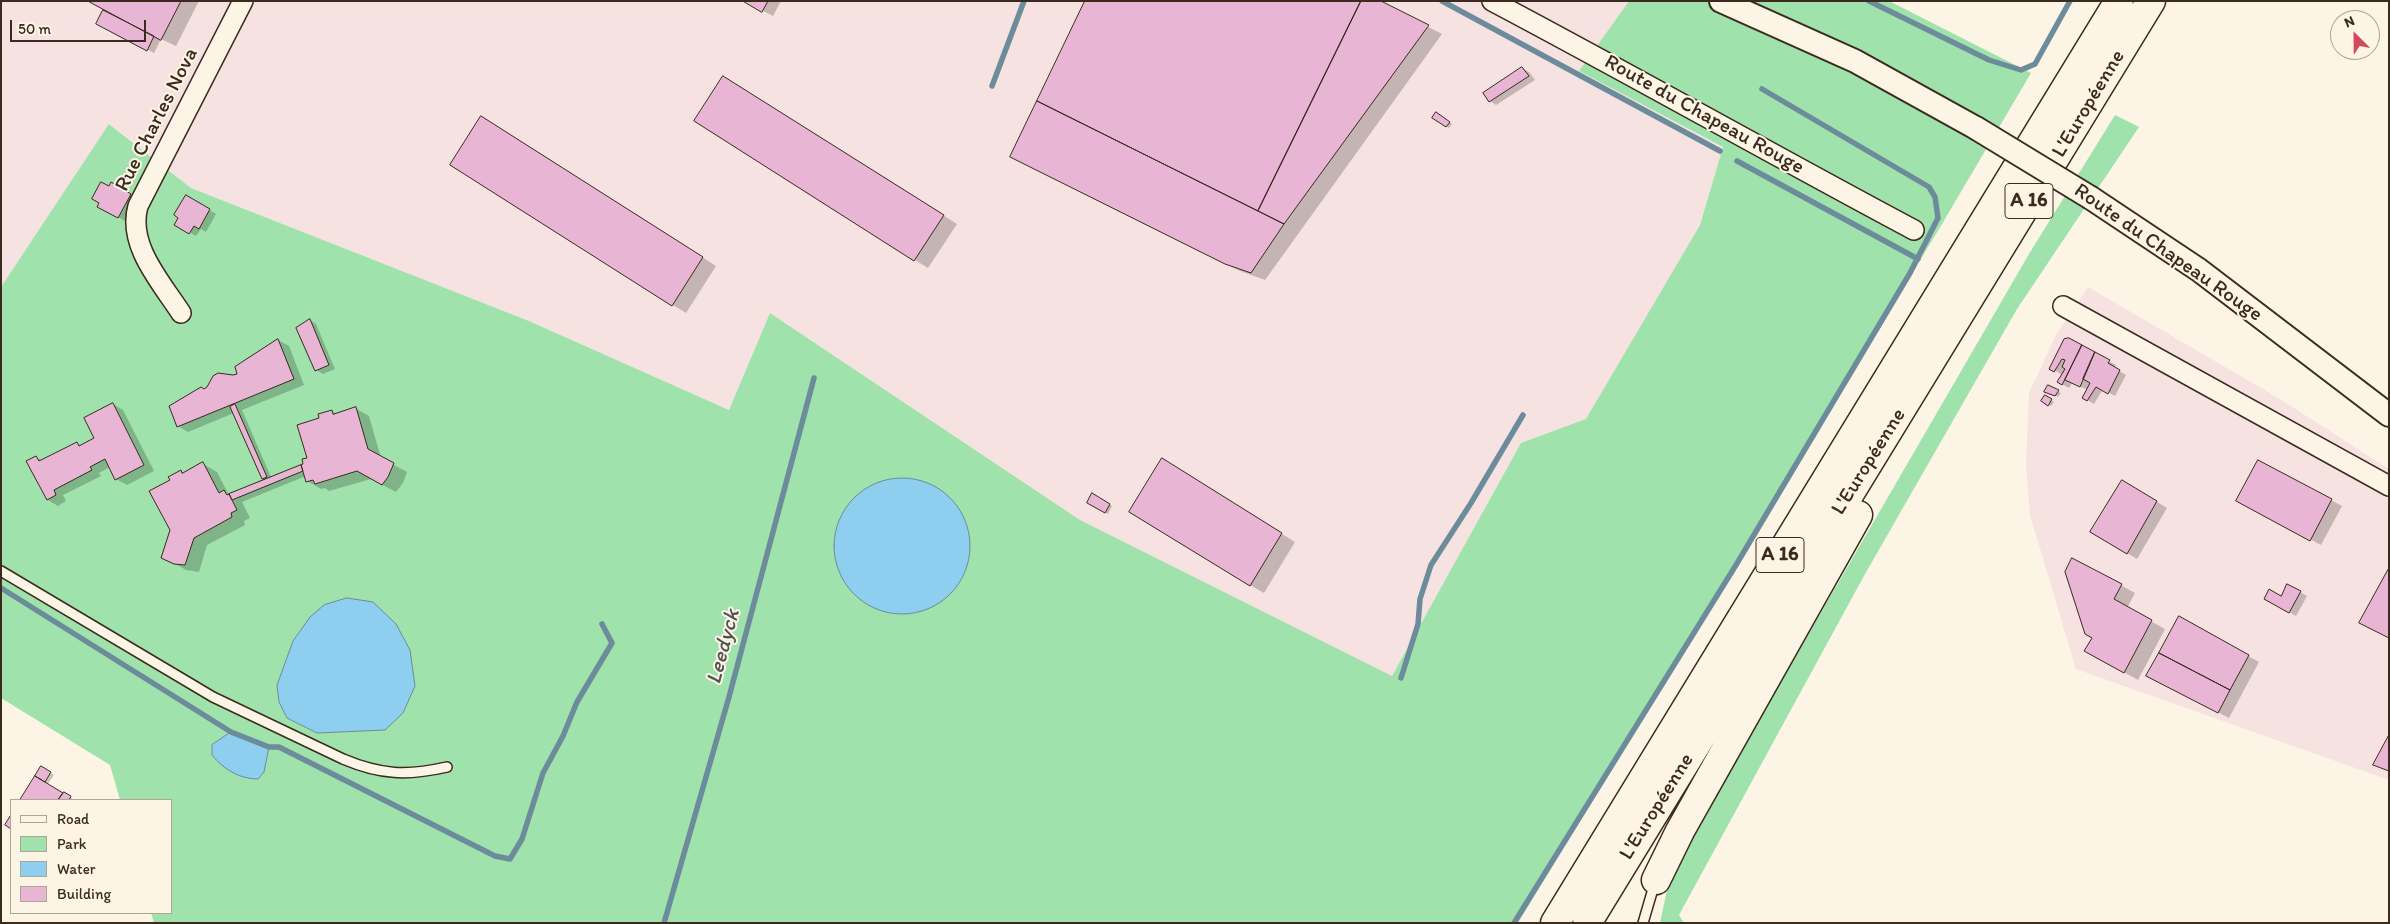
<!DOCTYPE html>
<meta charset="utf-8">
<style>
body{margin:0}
#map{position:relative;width:2390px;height:924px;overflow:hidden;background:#fcf5e5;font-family:Itim,sans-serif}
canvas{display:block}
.frame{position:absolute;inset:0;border:2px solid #3b2a1e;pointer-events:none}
.legend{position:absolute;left:10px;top:799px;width:162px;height:115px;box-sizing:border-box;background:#fcf5e5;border:1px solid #afa495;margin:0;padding:6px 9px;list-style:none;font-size:15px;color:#3b2a1e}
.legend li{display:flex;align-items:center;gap:10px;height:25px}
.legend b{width:25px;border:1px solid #afa495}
.north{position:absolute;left:2330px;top:10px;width:50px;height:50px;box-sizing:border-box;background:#fcf5e5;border:1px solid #afa495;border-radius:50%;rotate:337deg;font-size:14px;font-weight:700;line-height:20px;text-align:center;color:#3b2a1e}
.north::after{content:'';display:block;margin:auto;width:18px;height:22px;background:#d1495b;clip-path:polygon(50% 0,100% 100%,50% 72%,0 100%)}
.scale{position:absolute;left:10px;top:20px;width:136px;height:22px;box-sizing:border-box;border:2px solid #3b2a1e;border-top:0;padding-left:6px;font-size:15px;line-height:18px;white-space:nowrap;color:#3b2a1e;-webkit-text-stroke:4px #fcf5e5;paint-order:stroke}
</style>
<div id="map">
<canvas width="2390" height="924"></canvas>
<div class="frame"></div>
<ul class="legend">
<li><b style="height:6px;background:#fcf5e5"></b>Road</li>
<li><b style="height:14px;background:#9fe2ac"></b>Park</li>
<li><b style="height:14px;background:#8eceef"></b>Water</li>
<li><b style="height:14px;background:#e8b6d4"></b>Building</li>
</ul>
<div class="north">N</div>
<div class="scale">50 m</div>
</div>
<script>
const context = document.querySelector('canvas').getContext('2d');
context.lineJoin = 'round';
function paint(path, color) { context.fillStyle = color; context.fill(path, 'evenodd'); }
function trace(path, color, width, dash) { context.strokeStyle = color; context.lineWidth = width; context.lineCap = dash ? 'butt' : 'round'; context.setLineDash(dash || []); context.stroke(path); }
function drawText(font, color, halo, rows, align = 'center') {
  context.font = font + ' Itim,sans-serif'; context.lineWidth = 4; context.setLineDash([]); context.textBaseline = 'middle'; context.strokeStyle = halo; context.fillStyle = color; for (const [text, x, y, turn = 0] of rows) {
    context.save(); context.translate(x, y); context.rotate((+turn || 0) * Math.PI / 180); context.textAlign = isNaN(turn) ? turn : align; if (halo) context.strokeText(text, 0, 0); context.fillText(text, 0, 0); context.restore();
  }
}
const built = new Path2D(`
 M1 1H1629L1579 71 1723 147 1700 225 1586 420 1521 443 1392 676 1080 520 770 313 729 410 529 321 191 188 110 124 1 287Z
 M2088 287 2280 399 2389 469V780L2076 669 2030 515 2026 465 2029 393 2056 335Z`);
const green = new Path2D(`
 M1629 1H1889L2031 73 1942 224 1518 923H154L151 913H171V800H120L110 765 1 698V287L109 124 191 188 529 321 729 410 770 313 1080 520 1392 676 1521 443 1586 419 1700 225 1723 147 1579 71Z
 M2115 115 2139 127 2017 309 1865 574 1679 915 1684 923H1660L1668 885 1696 828 2029 254Z`);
const water = new Path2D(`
 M834 546a68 68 0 1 1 136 0a68 68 0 1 1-136 0Z
 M347 598 373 602 396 624 410 650 415 686 403 713 385 730 317 733 287 718 279 702 277 685 293 641 310 617 324 605Z
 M231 732 269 747 264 772 258 779C239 779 223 769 212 755V745Z`);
const shadow = new Path2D(`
 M89 1H199L176 46 161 39 154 53 97 24 104 10Z
 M745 1H781L773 16Z
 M1378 1 1442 34 1265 280 1240 271 1025 164Z
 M1522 68 1529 72 1535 80 1496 105 1490 101Z
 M737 85 957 224 928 268 915 260Z
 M1437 114 1452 124 1449 128 1434 117Z
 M495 125 716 266 686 313 673 305Z
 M112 184 137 199 125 221 99 206Z
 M186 196 216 214 206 232 201 229 196 236 176 225Z
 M310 320 316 324 335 369 323 374 316 370Z
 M278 340 289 346 304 385 242 410 271 477 301 466 303 468 321 419 332 411 337 414 355 408 369 416 381 458 407 472 403 483 396 492 371 479 329 491 325 488 321 489 307 481 306 476 242 502 250 518 244 521 245 525 207 545 199 572 186 570 163 557 171 530V481L181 471 185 474 203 464 217 472 229 495 263 480 234 413 188 432 178 426 205 390 238 374Z
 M2068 340 2116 365 2114 368 2126 375 2115 396 2103 389 2094 404 2084 398 2088 390 2072 383 2069 388 2058 382 2062 375 2051 368Z
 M2049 386 2061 393 2058 397 2046 391Z
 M2046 397 2054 402 2051 406 2043 401Z
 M113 404 123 410 154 471 127 485 116 479 110 467 99 473 101 476 63 495 66 501 58 506 48 500 36 457 43 461 77 443 81 446 96 438Z
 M1176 468 1295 542 1264 593 1250 585Z
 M2133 487 2167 508 2137 559 2092 532Z
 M1093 495 1112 506 1108 514 1088 502Z
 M2331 500 2342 506 2321 545 2248 506Z
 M2073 559 2135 593 2127 608 2165 629 2138 680 2086 651 2093 638Z
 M2300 592 2307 596 2296 616 2266 599Z
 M2179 618 2259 662 2229 718 2158 681Z
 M41 768 54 775 47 785 73 799 72 800H21Z`);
const stream = new Path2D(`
 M1442 1 1720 151
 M1869 1 1989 60 2021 70 2035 64 2070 1
 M992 86 1024 1
 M1737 161 1918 259
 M1 588 231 732 269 747H279L495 856 510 859 522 839 543 773 563 736 577 702 612 643 602 624
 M1401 678 1418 624 1420 599 1431 565 1471 503 1523 415
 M664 923 729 697 814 378
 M1514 923 1736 565 1910 273 1938 218 1935 197 1929 187 1762 89`);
const building = new Path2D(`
 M88 1H181L161 40Z
 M743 1H768L762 12Z
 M1085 1H1361L1258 211 1037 101Z
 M1361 1H1381L1429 25 1284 224 1258 211Z
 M103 10 154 36 147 51 96 24Z
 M1522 67 1529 76 1489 102 1483 93Z
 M723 76 944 215 914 261 694 121Z
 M1037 101 1258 211 1284 224 1251 273 1225 264 1010 157Z
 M1436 112 1450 122 1446 127 1432 118Z
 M481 116 703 257 672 306 450 165Z
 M101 182 109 186 111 182 131 194 118 218 97 207 99 203 92 199Z
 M186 195 210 209 199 229 194 226 189 234 174 225 178 218 174 215Z
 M310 319 329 365 315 371 296 328Z
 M2069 338 2082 345 2062 385 2057 382 2065 369 2062 367 2065 360 2062 359 2054 372 2049 369 2064 339Z
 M278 339 294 379 177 427 169 406 201 387 204 389 207 387 213 376 218 373 233 375 237 374 235 367Z
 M2082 345 2095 352 2080 387 2065 380Z
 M2095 352 2110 360 2108 363 2120 370 2108 394 2096 387 2087 401 2082 398 2090 383 2083 379Z
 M2048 385 2059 390 2055 396 2044 392Z
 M2045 395 2052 399 2048 406 2041 401Z
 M113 403 144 465 115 480 105 459 90 467 92 470 54 490 56 495 47 500 26 461 36 456 39 461 77 442 79 446 94 438 84 418Z
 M235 404 267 477 262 479 230 407Z
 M356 407 368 449 394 463 388 477 382 485 357 471 315 484 313 480 306 482 301 465 303 464 302 459 307 458 297 425 319 418 318 414 332 410 333 414Z
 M1162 458 1282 533 1250 586 1129 512Z
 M2258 460 2332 499 2310 541 2236 501Z
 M203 462 219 493 224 490 227 495 229 494 237 510 231 513 232 517 194 538 185 565 174 564 161 558 170 530 149 491 170 480 168 477 181 470 182 473Z
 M301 465 303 471 232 500 229 494Z
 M2122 480 2157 501 2127 554 2090 532Z
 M1092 493 1110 504 1105 513 1087 503Z
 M2072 558 2122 584 2114 599 2152 620 2124 673 2084 651 2092 638 2085 634 2065 572Z
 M2389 568V638L2359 623Z
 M2287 584 2301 591 2289 613 2264 599 2269 589 2281 596Z
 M2179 616 2249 655 2230 690 2159 653Z
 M2159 653 2230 690 2218 713 2146 676Z
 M2389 735V771L2373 765Z
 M41 766 51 772 45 782 35 776Z
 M35 776 63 793 58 800H20Z
 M64 792 71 796 69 800H58Z
 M11 815V829L5 825Z`);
const service = new Path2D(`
 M1 571 213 697 343 759C381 775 407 776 447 767
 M1643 923 1655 882`);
const minor = new Path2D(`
 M1492 1C1634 76 1773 155 1914 230
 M2063 306 2389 486
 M181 313C161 282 127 245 138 206L243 1`);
const tertiary = new Path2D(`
 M1721 1 1855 61 1976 128
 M2091 198 2199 270 2389 415`);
const motorway = new Path2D(`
 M1656 880 1680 831 1858 515
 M1555 923 2119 1
 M1587 923 2151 1`);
const tertiaryBridge = new Path2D(`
 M1976 128 2091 198`);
const shields = [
 [2029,201,48],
 [1780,555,48]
];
const shieldNames = [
 ["A 16",2029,201],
 ["A 16",1780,555]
];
const streetNames = [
 ["L'Européenne",2089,104,-59],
 ["Route du Chapeau Rouge",1704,115,29],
 ["Rue Charles Nova",157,120,-63],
 ["Route du Chapeau Rouge",2168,253,35],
 ["L'Européenne",1869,462,-58],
 ["L'Européenne",1657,807,-58]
];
const waterNames = [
 ["Leedyck",724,647,-75]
];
paint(built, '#f6e2e0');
paint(green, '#9fe2ac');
paint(water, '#8eceef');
trace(water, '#6d8c9b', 1);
paint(shadow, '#0003');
trace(stream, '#6d8c9b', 5.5);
paint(building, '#e8b6d4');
trace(building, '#3b2a1e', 1);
trace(service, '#3b2a1e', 12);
trace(minor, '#3b2a1e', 22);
trace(tertiary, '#3b2a1e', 26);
trace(motorway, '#3b2a1e', 31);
trace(service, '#fcf5e5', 9);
trace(minor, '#fcf5e5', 19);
trace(tertiary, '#fcf5e5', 22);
trace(motorway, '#fcf5e5', 28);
trace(tertiaryBridge, '#3b2a1e', 26, []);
trace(tertiaryBridge, '#fcf5e5', 22);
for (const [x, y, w] of shields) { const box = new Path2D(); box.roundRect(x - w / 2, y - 17.5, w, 35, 4); context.fillStyle = '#fcf5e5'; context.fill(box); trace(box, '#3b2a1e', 1); }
drawText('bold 20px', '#3b2a1e', null, shieldNames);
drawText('21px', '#3b2a1e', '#fcf5e5', streetNames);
drawText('italic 22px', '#505352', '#fcf5e5', waterNames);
</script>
